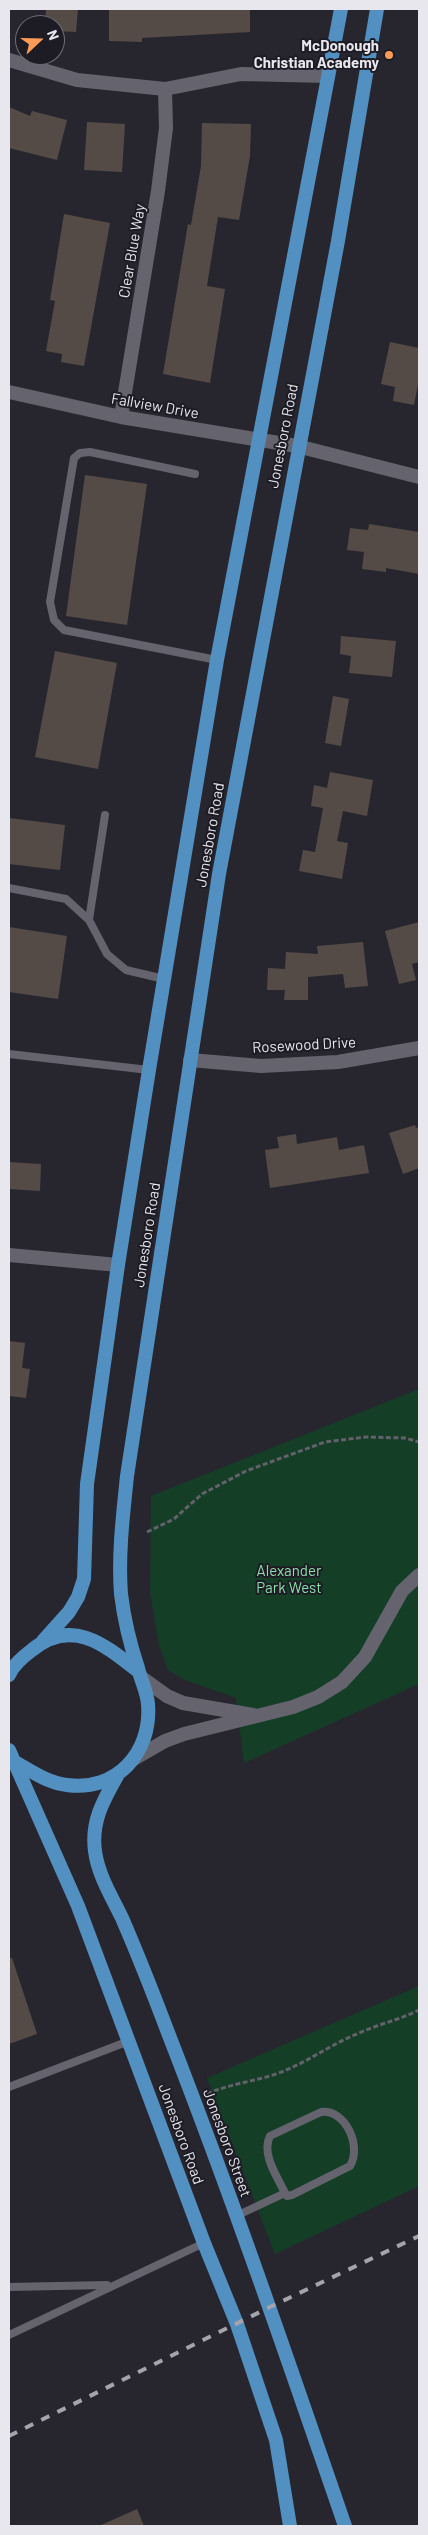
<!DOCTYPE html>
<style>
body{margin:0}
#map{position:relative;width:428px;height:2535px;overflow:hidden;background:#27262f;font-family:Barlow,sans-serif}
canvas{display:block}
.frame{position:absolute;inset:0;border:10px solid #e7e7ed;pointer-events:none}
.north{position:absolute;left:15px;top:15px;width:50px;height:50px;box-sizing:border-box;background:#1d1c25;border:1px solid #6e6d75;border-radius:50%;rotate:69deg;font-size:14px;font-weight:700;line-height:20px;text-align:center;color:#e7e7ed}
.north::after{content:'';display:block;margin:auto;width:18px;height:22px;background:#fe9c57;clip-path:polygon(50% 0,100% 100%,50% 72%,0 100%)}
</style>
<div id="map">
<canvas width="428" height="2535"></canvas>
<div class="frame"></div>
<div class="north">N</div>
</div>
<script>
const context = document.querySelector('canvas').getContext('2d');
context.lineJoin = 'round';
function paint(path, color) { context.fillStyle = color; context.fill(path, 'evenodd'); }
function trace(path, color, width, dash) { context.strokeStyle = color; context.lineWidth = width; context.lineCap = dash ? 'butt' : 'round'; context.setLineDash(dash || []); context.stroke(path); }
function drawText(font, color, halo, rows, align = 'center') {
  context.font = font + ' Barlow,sans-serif'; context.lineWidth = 4; context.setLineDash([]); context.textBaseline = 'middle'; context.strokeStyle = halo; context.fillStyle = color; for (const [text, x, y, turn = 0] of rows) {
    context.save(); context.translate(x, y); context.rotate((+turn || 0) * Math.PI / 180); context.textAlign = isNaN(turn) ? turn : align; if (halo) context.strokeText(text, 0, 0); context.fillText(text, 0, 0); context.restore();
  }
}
const green = new Path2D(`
 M419 1389V1684L244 1763 236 1698 185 1680 168 1670 159 1646 150 1592 151 1496Z
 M419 1986V2186L275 2254 207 2078Z`);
const building = new Path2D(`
 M46 9H78L76 32 55 31V25H45Z
 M109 9H250V32L142 38V42L109 41Z
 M9 107 30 116 32 111 67 120 57 160 9 148Z
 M87 122 125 124 122 172 84 170Z
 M202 123 251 124 250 156 239 220 218 217 207 286 225 289 210 383 163 374 188 224 191 225 201 166Z
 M64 214 110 223 84 366 61 362 62 354 46 351 55 301 50 300Z
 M390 342 419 348V379L414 405 393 401 395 387 381 384Z
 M85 475 147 484 127 625 66 616Z
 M369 524 419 532V574L386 568V572L362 569 364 552 347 550 350 528 368 530Z
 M341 636 396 641 392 677 349 673 351 656 340 654Z
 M55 651 117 663 98 769 35 757Z
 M333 696 349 699 341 746 325 743Z
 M330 772 373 780 367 816 343 811 337 841 348 843 342 879 299 871 303 850 315 852 323 808 311 806 314 785 327 788Z
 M9 818 65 825 60 870 9 864Z
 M419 922V962L412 964 416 980 399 984 385 931Z
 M9 927 67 936 58 999 9 992Z
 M363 942 368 986 345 988 343 974 308 977V1000H284L285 990H267L268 968 285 969 286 952 318 954 317 946Z
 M415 1125 416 1128 419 1127V1168L403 1174 389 1133Z
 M296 1134 297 1144 337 1137 339 1150 364 1145 369 1173 270 1188 265 1150 279 1148 277 1137Z
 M9 1162 41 1164 40 1191 9 1189Z
 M9 1341 25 1343 22 1368 30 1369 26 1398 9 1396Z
 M9 1958H12L37 2034 9 2044Z
 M137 2509 144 2526H99Z`);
const path = new Path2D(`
 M147 1532 174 1519 202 1494 246 1471 325 1442 366 1437 405 1438 419 1442
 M207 2094C229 2084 251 2082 273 2075 304 2065 329 2045 359 2033 379 2024 399 2020 419 2010`);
const service = new Path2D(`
 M195 474 90 452 80 453 74 458 50 602 54 620 64 630 217 660
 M9 888 66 899 89 920 107 954 126 970 164 979
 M89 920 105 815
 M9 1054 149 1070
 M9 2087 129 2041
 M236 2216 285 2193C277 2176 261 2154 270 2136L321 2112C346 2109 362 2147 350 2166L292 2195 287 2196 285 2193
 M9 2287 107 2285
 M9 2335 204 2243`);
const minor = new Path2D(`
 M9 60 77 80 165 89 241 74 328 76
 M9 392 121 417 297 446 419 477
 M121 417 158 191 166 128 165 89
 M190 1060 261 1066 338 1062 419 1048
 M9 1255 118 1265
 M142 1678 167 1696 183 1703 253 1715
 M132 1760 165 1741 184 1734 293 1707 318 1697 342 1682 365 1657 402 1591 419 1575`);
const primary = new Path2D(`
 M43 1641 69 1612 78 1597 84 1579 87 1484 118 1265 149 1070 217 660 341 9
 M9 1675C13 1665 24 1656 32 1650 72 1617 105 1645 138 1671
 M9 1750 78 1906 204 2243 237 2324 276 2440 290 2526
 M15 1762C31 1771 48 1783 67 1785 116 1792 152 1753 148 1704 147 1691 141 1681 138 1668 130 1644 124 1619 121 1594 118 1555 123 1515 127 1476L219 874 338 241 377 9
 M117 1776C103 1801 91 1822 95 1851 98 1875 112 1897 122 1918 138 1955 153 1993 167 2030 231 2194 288 2360 345 2526`);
const rail = new Path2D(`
 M9 2436 270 2307 419 2236`);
const markers = [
 [389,55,5,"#fe9c57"]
];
const poiNames = [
 ["McDonough",379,46],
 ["Christian Academy",379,63]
];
const streetNames = [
 ["Clear Blue Way",132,251,-80],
 ["Fallview Drive",155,406,10],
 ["Jonesboro Road",283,436,-79],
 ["Jonesboro Road",210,835,-80],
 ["Rosewood Drive",304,1045,-3],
 ["Jonesboro Road",147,1235,-81],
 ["Jonesboro Road",181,2134,70],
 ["Jonesboro Street",227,2143,70]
];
const parkNames = [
 ["Alexander",289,1571],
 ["Park West",289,1588]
];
paint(green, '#153e27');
paint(building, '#554b46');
trace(path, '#63626a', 3, [5, 2.5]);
trace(service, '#65646e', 8);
trace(minor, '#65646e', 14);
trace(primary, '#5390c2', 14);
trace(rail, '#a5a4ab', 4, [9, 9]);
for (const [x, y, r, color] of markers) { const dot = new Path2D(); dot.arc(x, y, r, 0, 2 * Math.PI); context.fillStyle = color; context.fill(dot); trace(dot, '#1d1c25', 2); }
drawText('bold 15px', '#e7e7ed', '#1d1c25', poiNames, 'right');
drawText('15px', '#e7e7ed', '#1d1c25', streetNames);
drawText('15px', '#8cdeab', '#1d1c25', parkNames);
</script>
